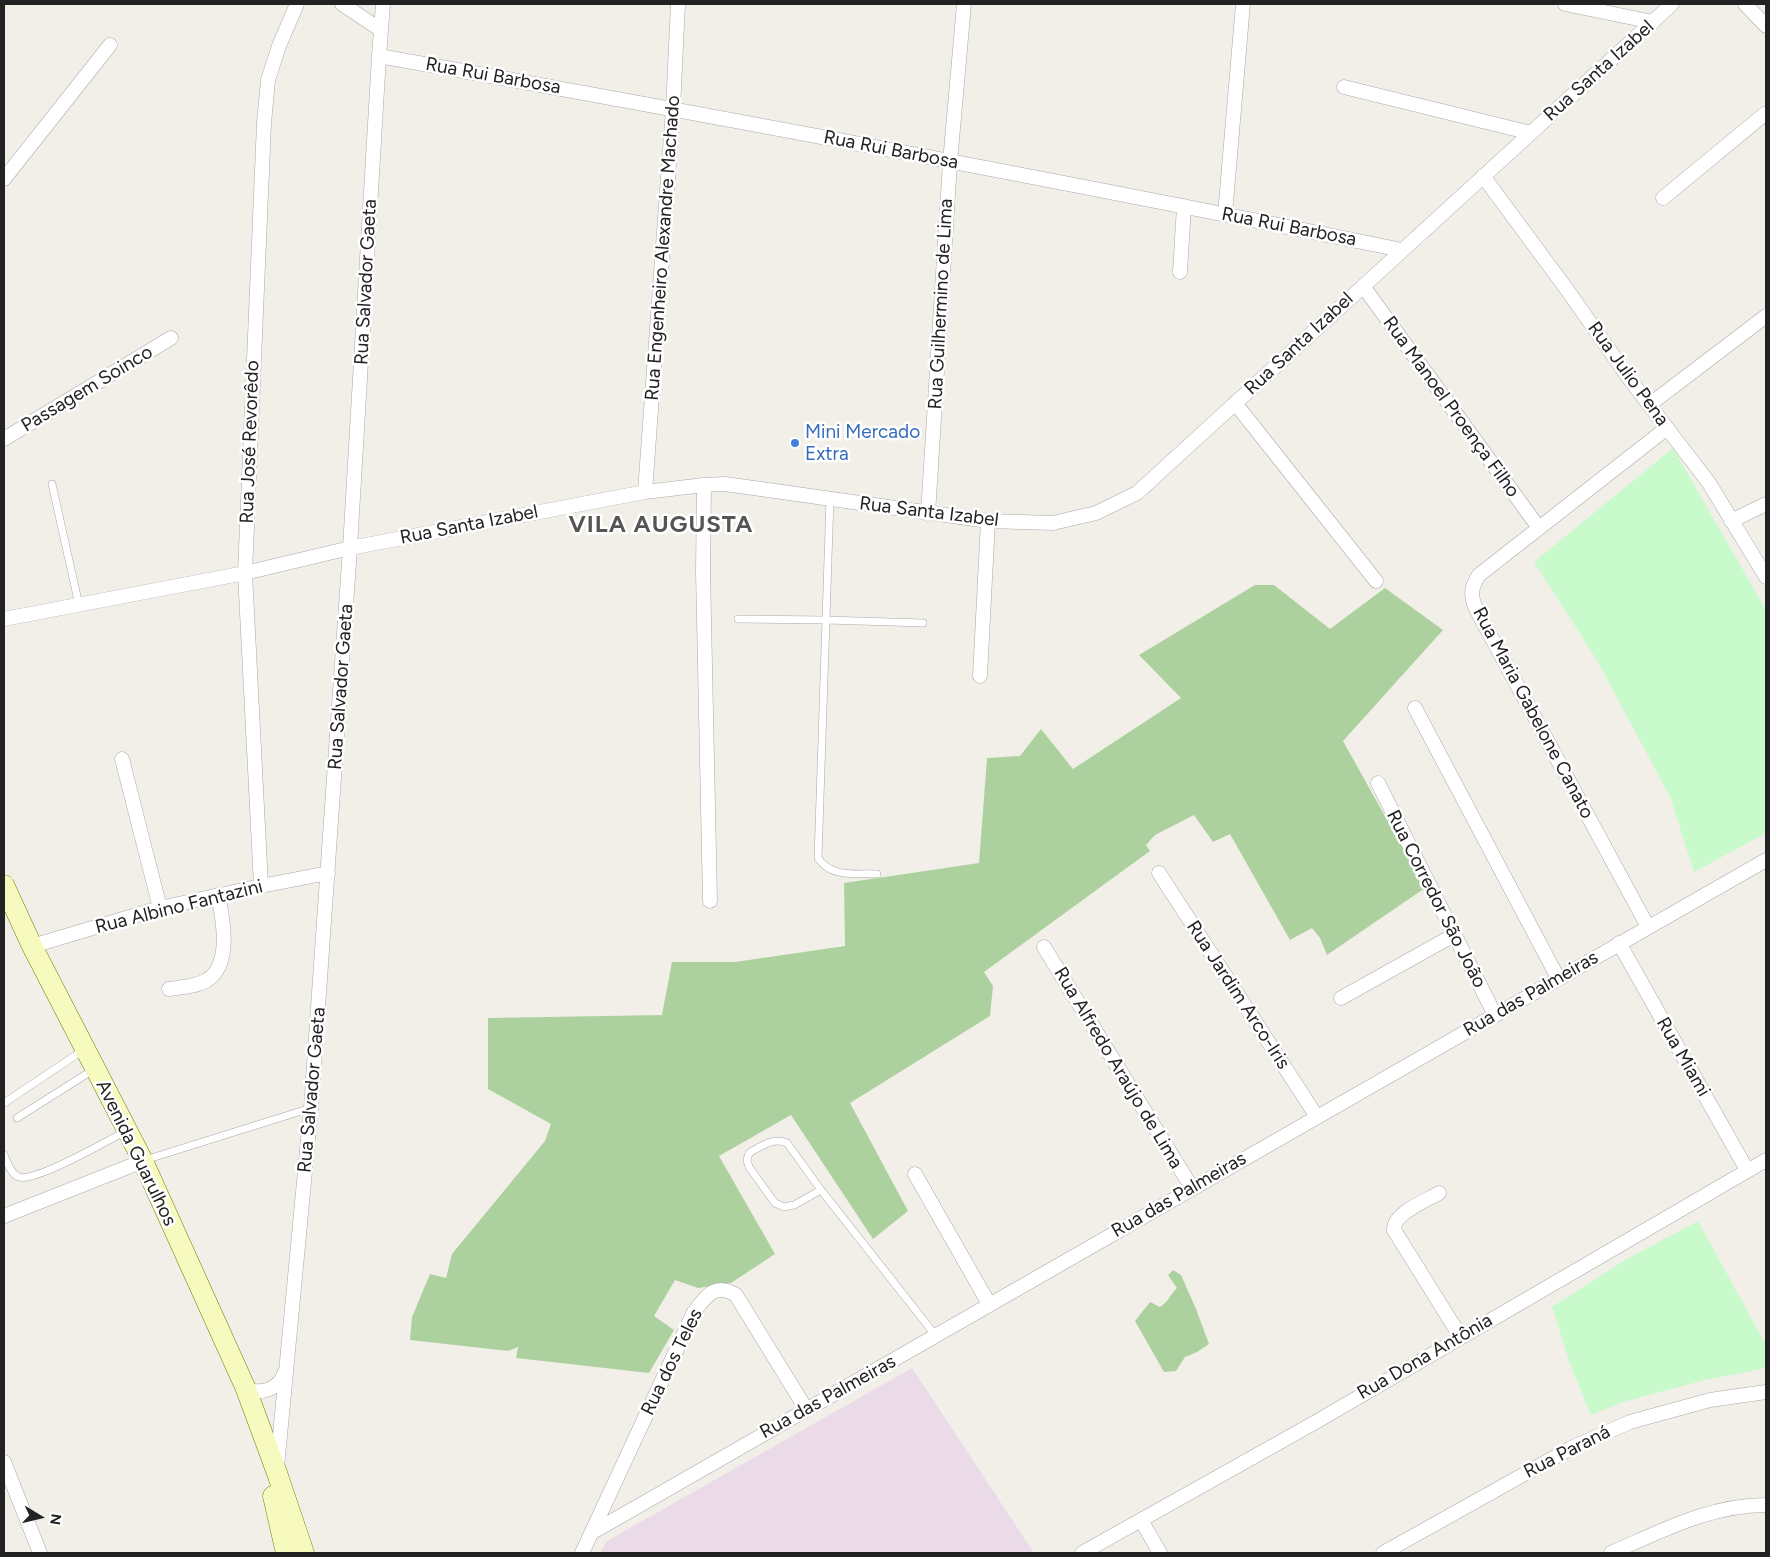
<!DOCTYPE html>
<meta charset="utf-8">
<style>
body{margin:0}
#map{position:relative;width:1770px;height:1557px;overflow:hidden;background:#f2efe9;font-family:Figtree,sans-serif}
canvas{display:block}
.frame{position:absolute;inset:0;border:5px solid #222;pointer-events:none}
.north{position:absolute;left:15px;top:1492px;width:50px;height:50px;-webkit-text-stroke:4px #fff;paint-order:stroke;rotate:99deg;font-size:14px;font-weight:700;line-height:20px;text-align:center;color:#222}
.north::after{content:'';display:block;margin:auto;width:18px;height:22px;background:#222;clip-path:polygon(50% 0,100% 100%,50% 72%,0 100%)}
</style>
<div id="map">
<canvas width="1770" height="1557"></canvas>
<div class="frame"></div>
<div class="north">N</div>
</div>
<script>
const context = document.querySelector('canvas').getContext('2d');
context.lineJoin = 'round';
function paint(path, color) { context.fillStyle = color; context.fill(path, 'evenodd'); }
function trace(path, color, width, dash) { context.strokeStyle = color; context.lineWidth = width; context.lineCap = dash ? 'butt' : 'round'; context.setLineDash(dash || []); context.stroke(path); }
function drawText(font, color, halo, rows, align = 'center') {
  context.font = font + ' Figtree,sans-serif'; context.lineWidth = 5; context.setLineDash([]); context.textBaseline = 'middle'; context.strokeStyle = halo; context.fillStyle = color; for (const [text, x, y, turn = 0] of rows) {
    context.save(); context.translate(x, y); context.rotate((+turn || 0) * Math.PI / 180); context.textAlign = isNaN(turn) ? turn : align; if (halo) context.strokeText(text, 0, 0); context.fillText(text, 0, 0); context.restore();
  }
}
const industrial = new Path2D(`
 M912 1368 1034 1553H600L607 1541Z`);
const forest = new Path2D(`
 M1255 585H1274L1330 629 1385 588 1443 630 1343 741 1425 888 1327 955 1320 938 1312 928 1290 940 1230 834 1213 842 1194 815 1155 835 1146 845 1150 851 984 972 993 986 990 1016 850 1103 908 1211 873 1239 791 1115 719 1156 775 1254 731 1283 698 1288 675 1280 654 1316 674 1330 649 1373 516 1358 518 1347 508 1351 410 1340 412 1317 430 1274 446 1278 452 1254 545 1141 551 1124 488 1089V1018L662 1015 672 962H735L845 946 844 883 979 863 987 758 1020 756 1041 729 1073 769 1181 698 1139 655Z
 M1173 1270 1181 1275 1196 1309 1209 1344 1197 1352 1185 1357 1176 1371 1164 1372 1135 1321 1150 1302 1160 1307C1168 1302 1170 1295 1177 1288L1168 1275Z`);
const park = new Path2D(`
 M1673 448 1766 610V833L1694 872 1671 799 1598 662 1534 562Z
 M1698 1221 1766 1345V1368L1705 1380 1623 1402 1591 1415 1571 1367 1552 1307 1627 1259Z`);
const service = new Path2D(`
 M52 484 79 605
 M830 499 818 858C831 878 856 873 877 874
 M738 619 826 620 923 623
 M4 1103 85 1049
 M17 1118 93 1070
 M4 1155C7 1162 11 1175 19 1177 34 1183 109 1140 126 1131
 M145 1160 311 1108
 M821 1190 794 1205 784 1207 775 1203 749 1167 747 1160 749 1153C762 1146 773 1137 787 1143L821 1190 936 1336`);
const minor = new Path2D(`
 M342 4 381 30
 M1565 4 1653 22
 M1745 4 1766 26
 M379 56C720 117 1062 181 1402 250
 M1344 87 1531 133
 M1483 176 1568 291 1631 381 1709 483 1766 577
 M4 179 110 45
 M1663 198 1766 113
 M1225 214 1243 4
 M1180 272 1184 206
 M1363 286 1539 528
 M1235 403 1376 581
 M1649 405 1766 316
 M4 439 171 338
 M704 485 703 571 710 901
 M645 492 673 109 678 4
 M928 514 950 162 964 4
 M1731 521 1766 504
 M4 619 245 573 350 548 645 492 704 485 725 484 988 521 1053 523 1096 513 1137 493 1672 4
 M980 676 988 521
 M1415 708 1558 978
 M122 759 160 908
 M1378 783 1495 1015
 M1159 873 1317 1117
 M261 886 245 573 264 123 268 80 279 46 297 4
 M1648 927 1476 609C1470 595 1471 587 1479 575L1667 428
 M1619 943 1747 1170
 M32 946 160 908 261 886 328 873
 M1044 947 1192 1188
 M169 989C180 987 196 987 207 980 232 965 223 919 218 895
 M1341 998 1454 935
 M915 1174 989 1304
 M1439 1193C1427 1200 1392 1214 1394 1230L1460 1336
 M4 1216 143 1161
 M246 1389C262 1395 279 1389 285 1372
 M4 1462 40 1553
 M277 1467 311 1108 350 548 379 56 383 4
 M1141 1520 1160 1553
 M593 1532 1766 860
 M582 1553 694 1312C706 1296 715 1282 736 1295L806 1409
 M1082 1553 1314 1423 1766 1160
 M1383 1553 1571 1448 1630 1422 1710 1400 1766 1392
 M1611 1553C1662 1531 1710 1505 1766 1505`);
const secondary = new Path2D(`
 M4 885 32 946 143 1161 246 1389 277 1473 304 1553
 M273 1496 286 1553`);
const markers = [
 [795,443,5,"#3f7fe0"]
];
const streetNames = [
 ["Rua Santa Izabel",1599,71,-42],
 ["Rua Rui Barbosa",493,76,10],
 ["Rua Rui Barbosa",891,150,11],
 ["Rua Rui Barbosa",1289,227,11],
 ["Rua Engenheiro Alexandre Machado",663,248,-86],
 ["Rua Salvador Gaeta",366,282,-87],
 ["Rua Guilhermino de Lima",941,304,-87],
 ["Rua Santa Izabel",1299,344,-43],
 ["Rua Julio Pena",1628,374,54],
 ["Passagem Soinco",87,389,-31],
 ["Rua Manoel Proença Filho",1451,407,54],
 ["Rua José Revorêdo",250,442,-88],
 ["Rua Santa Izabel",929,512,7],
 ["Rua Santa Izabel",469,525,-11],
 ["Rua Salvador Gaeta",341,687,-86],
 ["Rua Maria Gabelone Canato",1533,713,62],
 ["Rua Corredor São João",1436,899,63],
 ["Rua Albino Fantazini",179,907,-14],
 ["Rua das Palmeiras",1531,994,-30],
 ["Rua Jardim Arco-Iris",1238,995,57],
 ["Rua Miami",1683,1057,60],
 ["Rua Alfredo Araújo de Lima",1118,1068,59],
 ["Rua Salvador Gaeta",312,1090,-85],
 ["Avenida Guarulhos",136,1153,64],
 ["Rua das Palmeiras",1179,1195,-30],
 ["Rua Dona Antônia",1425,1357,-30],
 ["Rua dos Teles",672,1362,-64],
 ["Rua das Palmeiras",828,1397,-29],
 ["Rua Paraná",1567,1452,-27]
];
const shopNames = [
 ["Mini Mercado",805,432],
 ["Extra",805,454]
];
const districtNames = [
 ["VILA AUGUSTA",661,525]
];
paint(industrial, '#ebdbe8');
paint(forest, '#add19e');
paint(park, '#c8facc');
trace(service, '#a9a9a9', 8);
trace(minor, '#a9a9a9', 15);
trace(secondary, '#707d05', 21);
trace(service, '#fff', 7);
trace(minor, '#fff', 14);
trace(secondary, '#f7fabf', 20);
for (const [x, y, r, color] of markers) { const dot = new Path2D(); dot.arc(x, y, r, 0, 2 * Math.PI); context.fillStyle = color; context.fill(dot); trace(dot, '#fff', 2); }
drawText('19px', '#222', '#fff', streetNames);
drawText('19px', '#366cbe', '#fff', shopNames, 'left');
context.letterSpacing = '1px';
drawText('bold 24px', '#555', '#fff', districtNames);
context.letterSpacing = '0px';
</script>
